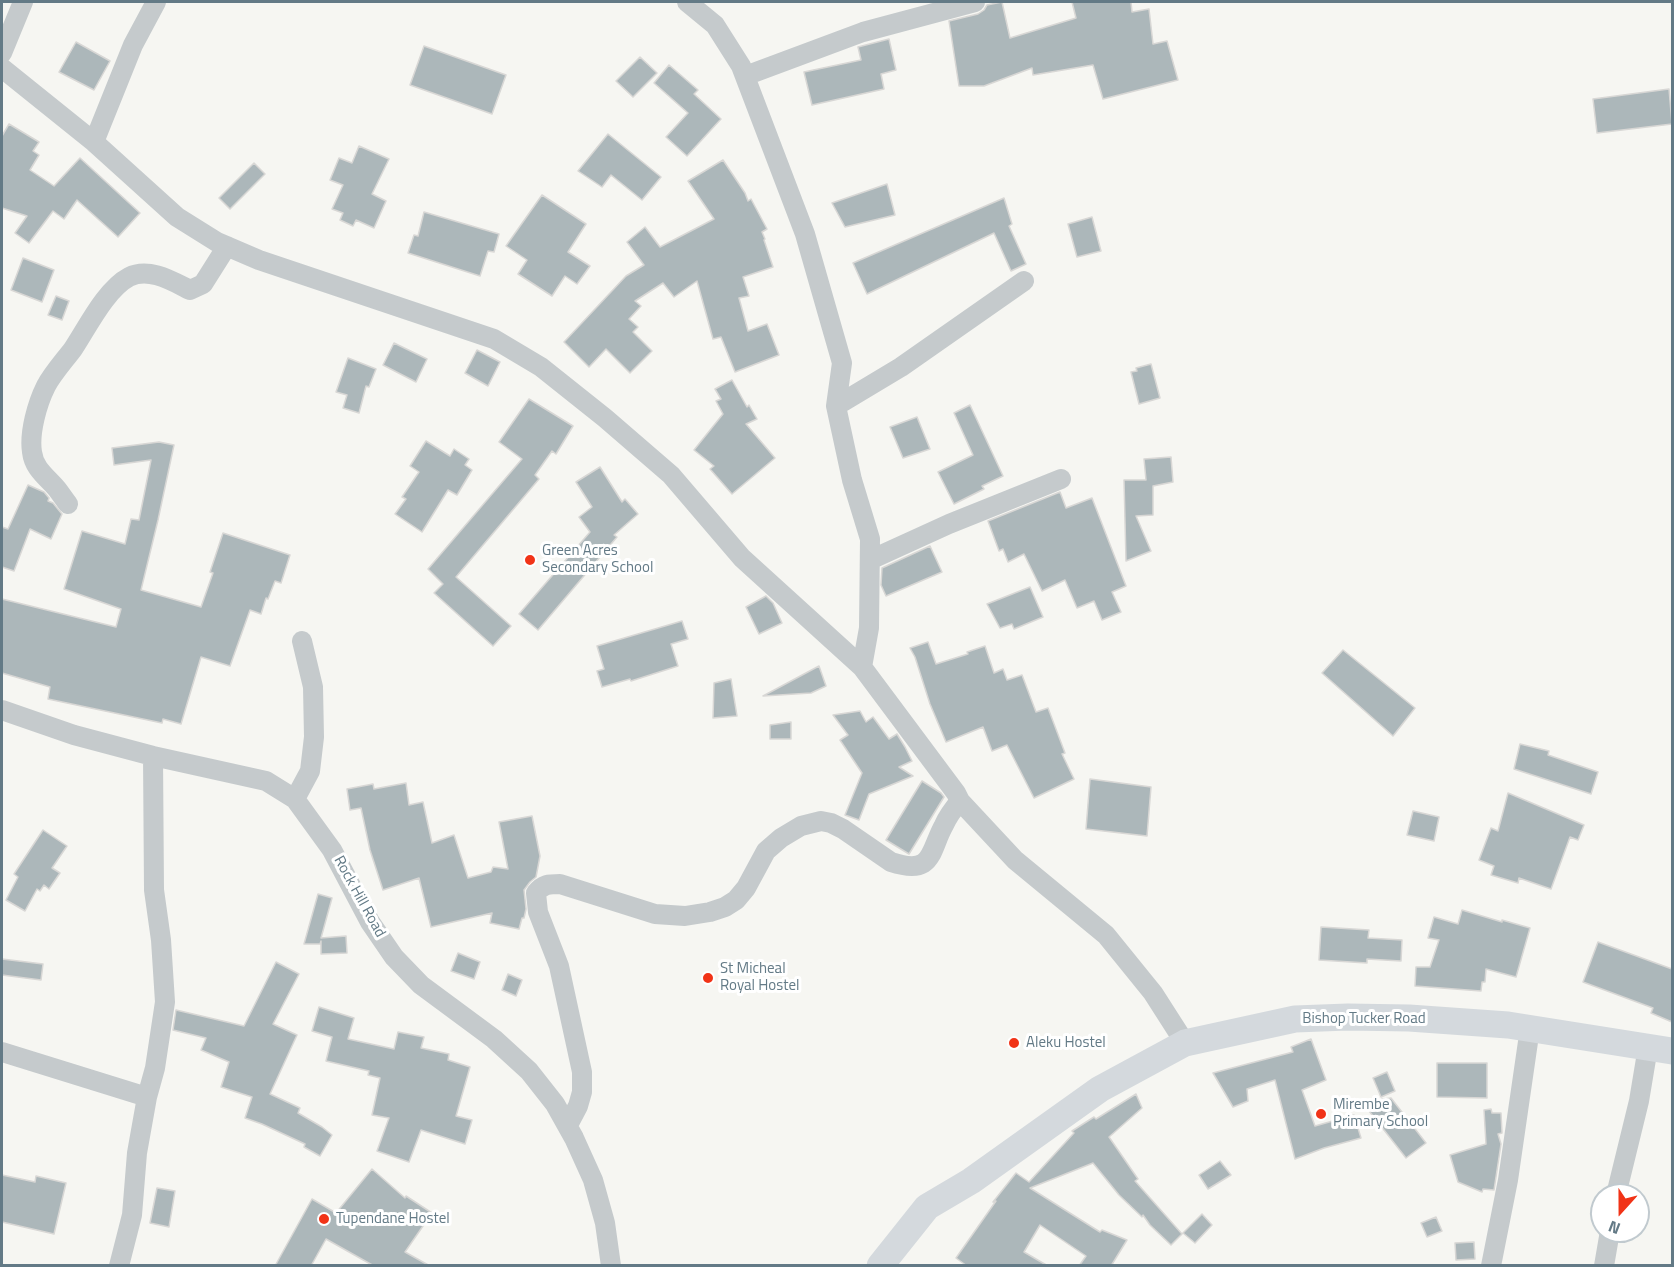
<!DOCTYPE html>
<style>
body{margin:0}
#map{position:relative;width:1674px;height:1267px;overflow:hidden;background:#f6f6f2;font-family:"Titillium Web",sans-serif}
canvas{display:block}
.frame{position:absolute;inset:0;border:3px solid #637a86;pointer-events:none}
.north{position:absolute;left:1590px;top:1183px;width:60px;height:60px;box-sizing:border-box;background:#fff;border:2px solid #c1cacf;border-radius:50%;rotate:201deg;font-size:16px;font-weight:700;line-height:24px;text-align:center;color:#637a86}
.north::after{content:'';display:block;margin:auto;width:21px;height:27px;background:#f13317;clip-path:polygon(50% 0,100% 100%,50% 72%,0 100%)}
</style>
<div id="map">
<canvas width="1674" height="1267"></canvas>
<div class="frame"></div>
<div class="north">N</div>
</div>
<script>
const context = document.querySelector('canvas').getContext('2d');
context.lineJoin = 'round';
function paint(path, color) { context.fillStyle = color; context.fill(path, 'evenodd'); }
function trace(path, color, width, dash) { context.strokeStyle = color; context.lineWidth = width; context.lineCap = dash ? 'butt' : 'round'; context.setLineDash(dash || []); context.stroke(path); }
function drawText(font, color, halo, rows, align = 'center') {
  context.font = font + ' "Titillium Web",sans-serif'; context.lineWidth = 6; context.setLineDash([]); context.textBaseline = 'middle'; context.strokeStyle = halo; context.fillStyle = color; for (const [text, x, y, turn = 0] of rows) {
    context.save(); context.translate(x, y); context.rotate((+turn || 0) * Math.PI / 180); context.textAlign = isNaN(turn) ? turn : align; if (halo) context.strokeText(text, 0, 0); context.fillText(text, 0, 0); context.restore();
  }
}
const building = new Path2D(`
 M1002 2 1010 38 1076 18 1072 2H1131L1132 12 1149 9 1153 44 1167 41 1178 80 1103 99 1093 65 1033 75 1032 68 984 86H959L949 21 978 14 984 10 987 5Z
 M889 39 896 70 881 74 884 89 812 105 804 72 861 60 858 47Z
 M76 42 110 61 94 90 59 72Z
 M424 46 506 75 492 114 410 85Z
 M640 57 657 73 633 97 616 81Z
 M669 65 698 90 694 94 721 119 687 156 666 137 688 113 654 83Z
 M1669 89 1672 124 1597 133 1593 99Z
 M9 124 39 142 33 151 39 155 30 170 54 186 80 158 140 213 118 237 77 200 64 219 53 211 29 243 15 233 27 216 2 208V136Z
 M608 134 661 177 642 200 611 175 602 187 578 171Z
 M359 146 389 159 372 194 386 201 374 228 356 220 353 226 340 220 343 213 332 209 343 185 330 180 339 158 352 163Z
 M723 160 745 193 748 201 751 199 767 229 762 232 765 239 764 240 773 267 743 277 749 296 739 298 748 331 767 324 779 355 735 372 721 337 713 339 697 281 674 297 663 283 635 301 641 306 629 319 638 327 633 332 652 351 630 373 606 349 589 367 564 342 626 276 644 265 627 242 645 227 660 247 714 219 688 181Z
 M254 163 265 174 230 209 219 198Z
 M887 184 895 215 845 227 832 203Z
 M542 195 586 224 568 252 590 266 577 284 565 276 552 296 518 274 527 260 506 246Z
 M1004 198 1012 224 1009 226 1026 264 1011 271 994 233 867 294 853 263Z
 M424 212 499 234 494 252 488 251 480 276 408 253 414 235 418 236Z
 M1092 217 1101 251 1077 257 1068 224Z
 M23 258 54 270 42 302 11 290Z
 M56 296 69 301 62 320 48 315Z
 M394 343 427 359 416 382 383 365Z
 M477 350 500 362 488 386 465 373Z
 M348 358 376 369 369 387 366 386 359 413 343 408 347 395 336 392Z
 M1151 364 1160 398 1139 404 1131 372 1137 371 1136 368Z
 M732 380 747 407 749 405 757 419 746 424 775 458 732 494 710 469 714 466 694 450 723 414 716 401 721 399 715 389Z
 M529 399 573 426 556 454 552 451 535 475 539 479 456 577 511 626 493 646 434 593 443 584 428 569 522 459 499 442Z
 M970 405 1003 476 982 486 984 489 954 504 938 472 973 455 954 413Z
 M917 417 930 449 903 458 890 427Z
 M426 441 450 456 454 449 469 459 465 465 472 470 457 495 448 490 422 532 395 514 406 499 402 497 419 472 410 466Z
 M159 442 174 445 158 520 141 590 201 607 213 573 210 572 223 533 290 555 281 583 275 581 268 599 266 598 261 614 250 610 230 666 201 657 181 724 163 719 162 723 48 699 50 687 2 673V599L116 627 121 609 64 589 82 531 125 544 131 519 139 520 151 460 114 465 112 448Z
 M1171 457 1173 482 1153 486V515L1136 516 1151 551 1126 561 1124 480H1146L1144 459Z
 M600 467 622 502 625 499 638 514 614 535 617 537 538 630 519 614 590 532 579 517 592 507 576 482Z
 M28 485 44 492 49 498 48 501 53 503 62 514 51 539 30 529 14 571 2 567V527L8 529Z
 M1060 492 1066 508 1092 498 1126 586 1112 592 1121 612 1102 620 1094 601 1077 608 1065 580 1042 591 1024 554 1008 562 1003 549 999 551 988 521Z
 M930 546 942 572 886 596 881 585 882 568Z
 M1030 587 1043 617 1014 629 1012 624 1000 628 987 604Z
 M766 596 773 603 782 623 759 634 746 607Z
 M682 621 688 639 671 644 678 666 631 681 630 679 602 687 597 671 604 669 597 646Z
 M928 642 936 664 968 654 967 652 985 646 994 673 1003 669 1007 680 1022 675 1036 712 1048 708 1065 753 1062 754 1074 779 1034 798 1007 745 992 751 983 727 946 742 930 704 915 657 910 648Z
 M1343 650 1415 708 1393 736 1322 673Z
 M819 666 826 686 811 693 763 696Z
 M731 679 737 716 713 718 714 683Z
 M860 711 866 722 873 717 889 739 897 734 905 747 912 761 899 767 913 776 869 794 859 820 845 815 862 773 840 740 848 735 833 715Z
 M791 722V739H770V725Z
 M1520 744 1549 751 1548 755 1598 772 1591 794 1514 769Z
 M1090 779 1151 787 1147 836 1086 829Z
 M922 781 941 793 944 797 909 854 886 840Z
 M406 783 409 805 423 802 432 843 454 835 468 878 491 872 493 867 508 869 499 822 532 816 540 856 536 877 530 882 524 890 526 909 524 918H522L519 929 490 923 492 913 431 927 419 878 383 890 370 850 361 808 350 810 347 789 373 784 374 789Z
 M1508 793 1584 825 1578 840 1570 837 1551 889 1519 878 1518 883 1491 875 1494 866 1479 860 1491 828 1498 831Z
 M1413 811 1439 817 1434 841 1407 835Z
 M43 830 67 846 52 868 60 873 49 889 44 885 40 891 37 889 25 911 6 900 18 877 14 874Z
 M318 894 332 898 321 938 346 936 347 953 321 954V941L320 944H304Z
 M1462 910 1502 922V920L1530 928 1516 977 1486 969 1485 982H1482L1481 991 1415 986 1416 967H1430L1439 940 1428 938 1434 917 1458 924Z
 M1321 927 1369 930 1368 938 1402 940 1401 961 1367 959V963L1319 960Z
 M1598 942 1672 969V1022L1651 1013 1653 1008 1583 982Z
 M458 953 480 962 474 979 451 971Z
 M2 959 43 964 41 980 2 975Z
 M276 962 299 974 273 1024 297 1035 270 1094 300 1108 298 1113 322 1127 332 1135 320 1156 304 1147 305 1144 262 1124 245 1118 252 1097 221 1087 229 1062 201 1050 206 1038 173 1030 176 1010 244 1026Z
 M508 974 522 980 516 996 502 990Z
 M319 1007 354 1018 348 1039 394 1049 398 1032 424 1037 421 1048 449 1054 448 1060 470 1067 456 1116 472 1120 465 1144 421 1130 409 1162 377 1151 389 1118 372 1115 380 1078 368 1075 369 1071 326 1061 332 1037 312 1031Z
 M1311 1039 1326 1080 1302 1090 1315 1126 1354 1115 1361 1138 1324 1148 1295 1159 1275 1080 1247 1089 1248 1101 1233 1107 1213 1073 1293 1052 1291 1047Z
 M1437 1063H1487V1098L1437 1097Z
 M1387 1072 1395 1091 1381 1097 1373 1078Z
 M1136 1094 1142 1108 1109 1137 1138 1179 1135 1181 1182 1234 1171 1245 1150 1225 1143 1215 1142 1217 1119 1195 1093 1163 1030 1188 1100 1232 1102 1230 1127 1240 1111 1266H1079L1086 1256 1040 1225 1024 1252 1048 1266H967L956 1258 996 1201 993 1202 1016 1173 1029 1182 1074 1133 1072 1131 1094 1117 1096 1119Z
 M1391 1098 1426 1143 1406 1158 1362 1102Z
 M1491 1109 1492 1113H1501L1502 1133 1498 1134 1501 1144 1494 1190 1483 1189 1482 1192 1458 1182 1450 1155 1486 1144 1484 1110Z
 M1220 1161 1231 1175 1208 1189 1199 1175Z
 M372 1169 405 1198 406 1196 432 1213 405 1252 430 1266H374L326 1239 311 1266H275L312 1199 336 1213Z
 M2 1175 35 1182 36 1176 66 1183 54 1234 2 1222Z
 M157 1188 175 1191 169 1227 150 1223Z
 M1202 1214 1212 1225 1195 1243 1183 1233Z
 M1436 1217 1442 1231 1427 1237 1421 1223Z
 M1474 1242 1475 1259 1456 1260 1455 1243Z`);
const minor = new Path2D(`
 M687 2 715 25 741 66 805 234 842 363 836 406 852 480 870 539 869 628 862 667
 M2 53 23 2
 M2 68 94 142 177 217 217 242 259 260 494 339 541 367 605 418 671 475 742 558 862 667 956 793 960 801 1015 860 1106 935 1153 993 1185 1043
 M745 76 863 32 975 2
 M94 142 133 45 156 2
 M836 406 901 367 1024 281
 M68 504C64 499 61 494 57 489 47 477 34 469 32 452 29 433 37 404 46 386 53 373 64 361 73 349 87 328 106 289 129 277 149 267 172 281 190 290L203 284 227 246
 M870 560 949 524 1061 479
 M2 710 74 735 153 756 266 781 295 799 332 850 370 922 394 957 421 985 494 1039 529 1071 555 1104 574 1138 593 1180 605 1223 611 1266
 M295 799 310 771 314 737 313 687 302 641
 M2 1052 147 1097
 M568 1125 578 1106 582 1092V1072L559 966 538 912 536 893C543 884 549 884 560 884L655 914 685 916 710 912 725 907 736 900 746 888 766 851 781 838 801 826 821 821 831 823 843 829 891 862C934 876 929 852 944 825 948 816 954 808 960 801
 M1616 1195 1639 1101 1648 1047
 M119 1266 132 1215 137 1153 147 1097 155 1068 165 1002 161 940 154 890 153 756
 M1491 1266 1508 1180 1530 1028
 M1604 1266 1610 1231`);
const secondary = new Path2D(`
 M880 1266 927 1207 971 1181 1100 1089 1185 1043 1295 1019 1348 1017 1409 1018 1508 1025 1672 1051`);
const markers = [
 [530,560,6,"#f13317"],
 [708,978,6,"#f13317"],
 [1014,1043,6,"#f13317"],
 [1321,1114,6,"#f13317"],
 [324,1219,6,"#f13317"]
];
const poiNames = [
 ["Green Acres",542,551],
 ["Secondary School",542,568],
 ["St Micheal",720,969],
 ["Royal Hostel",720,986],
 ["Aleku Hostel",1026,1043],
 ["Mirembe",1333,1105],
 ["Primary School",1333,1122],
 ["Tupendane Hostel",336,1219]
];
const streetNames = [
 ["Rock Hill Road",359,897,61],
 ["Bishop Tucker Road",1364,1019]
];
paint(building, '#acb7ba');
trace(building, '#d8d7d5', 1.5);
trace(minor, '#c5cacc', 20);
trace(secondary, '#d4d9dd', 27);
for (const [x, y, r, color] of markers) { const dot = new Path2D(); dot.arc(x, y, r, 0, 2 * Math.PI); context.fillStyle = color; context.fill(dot); trace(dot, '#fff', 2); }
drawText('15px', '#637a86', '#fff', poiNames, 'left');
drawText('15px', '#637a86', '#fff', streetNames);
</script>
